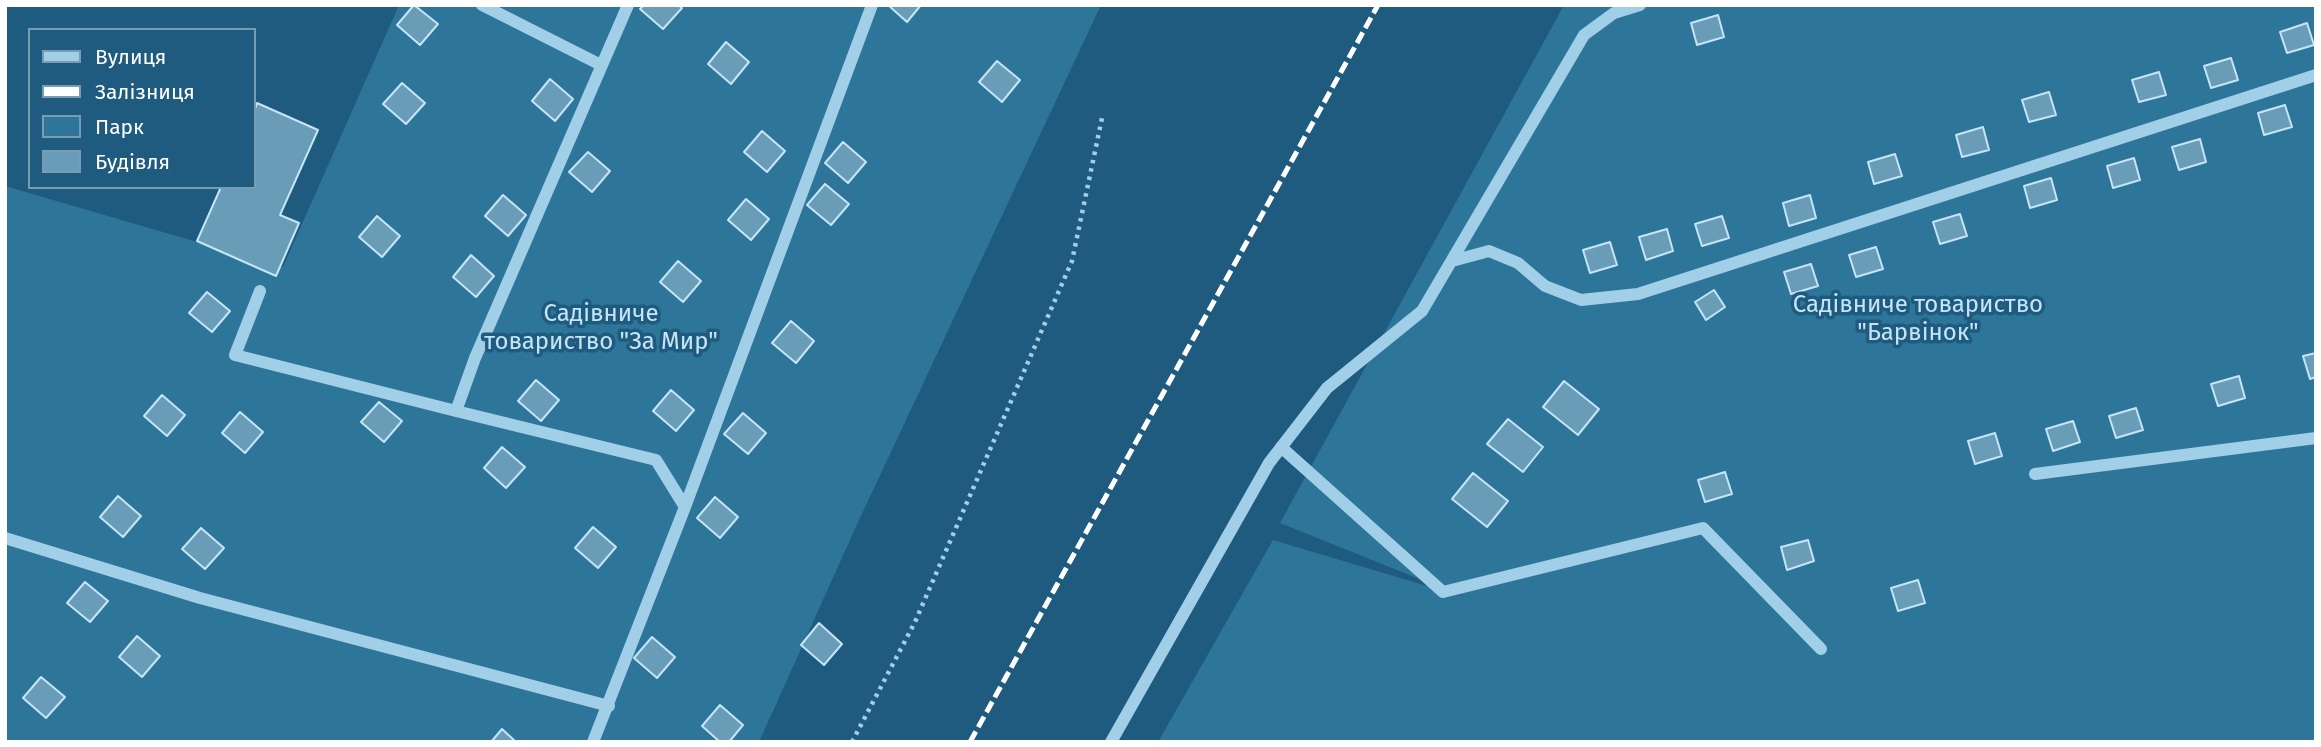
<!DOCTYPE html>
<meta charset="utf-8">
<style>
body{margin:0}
#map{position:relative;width:2321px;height:747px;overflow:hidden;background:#1e5b7e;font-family:"Fira Sans",sans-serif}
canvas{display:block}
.frame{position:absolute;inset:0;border:7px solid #fff;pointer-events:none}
.legend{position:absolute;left:28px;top:28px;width:228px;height:161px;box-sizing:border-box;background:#1e5b7e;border:2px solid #789db2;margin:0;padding:9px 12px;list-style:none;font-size:21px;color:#fff}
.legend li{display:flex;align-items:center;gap:14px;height:35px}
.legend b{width:35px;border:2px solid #789db2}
</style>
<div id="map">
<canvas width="2321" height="747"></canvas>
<div class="frame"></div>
<ul class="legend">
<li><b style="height:9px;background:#a1cfe8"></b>Вулиця</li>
<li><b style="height:9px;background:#fff"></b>Залізниця</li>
<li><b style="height:19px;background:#2e759a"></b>Парк</li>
<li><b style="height:19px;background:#689cb7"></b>Будівля</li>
</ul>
</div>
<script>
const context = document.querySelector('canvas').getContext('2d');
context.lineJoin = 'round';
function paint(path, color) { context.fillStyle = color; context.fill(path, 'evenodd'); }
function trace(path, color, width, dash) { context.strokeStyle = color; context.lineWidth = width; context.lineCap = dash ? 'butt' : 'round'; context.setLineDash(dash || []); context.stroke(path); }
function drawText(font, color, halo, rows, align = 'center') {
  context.font = font + ' "Fira Sans",sans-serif'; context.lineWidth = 7; context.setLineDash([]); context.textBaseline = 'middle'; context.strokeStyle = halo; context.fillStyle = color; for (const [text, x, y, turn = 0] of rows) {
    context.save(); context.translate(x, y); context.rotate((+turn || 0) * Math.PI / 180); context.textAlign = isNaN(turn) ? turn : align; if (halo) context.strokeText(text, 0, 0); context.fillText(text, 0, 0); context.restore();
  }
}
const green = new Path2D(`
 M399 5H1101L859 520 759 742H5V186L283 267Z
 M1564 5H2316V742H1158L1273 540 1464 597 1280 523Z`);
const building = new Path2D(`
 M414 5 438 24 420 45 397 25Z
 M644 5H678L682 8 663 29 640 9Z
 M888 5H921L907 22Z
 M1718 15 1724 37 1697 45 1691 23Z
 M2307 23 2314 45 2287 53 2280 32Z
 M726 42 749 62 731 84 708 64Z
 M2231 58 2238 80 2211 88 2204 66Z
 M997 61 1020 80 1002 102 979 82Z
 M2159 72 2166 95 2139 102 2132 80Z
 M550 79 573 99 555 121 532 101Z
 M402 83 425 103 406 124 383 104Z
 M2049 92 2056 115 2029 122 2022 100Z
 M257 103 318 130 280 215 299 223 276 276 197 241 221 187H254V112Z
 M2285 105 2292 127 2264 135 2258 113Z
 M1983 127 1989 150 1962 157 1956 135Z
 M762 131 785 151 767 172 744 152Z
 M2200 139 2206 162 2179 170 2172 147Z
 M843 142 866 162 848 183 825 163Z
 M588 152 610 171 592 192 569 172Z
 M1895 154 1902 176 1874 184 1868 162Z
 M2134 158 2140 180 2113 188 2107 166Z
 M2051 178 2057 200 2030 208 2024 186Z
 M825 184 849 204 831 225 807 205Z
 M503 195 526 215 508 236 485 216Z
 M1810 195 1816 218 1789 226 1783 203Z
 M746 199 769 219 751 240 728 220Z
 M1960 214 1967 236 1940 244 1933 222Z
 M377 216 400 236 382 257 359 237Z
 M1722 216 1729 238 1702 246 1695 224Z
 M1667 229 1673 251 1646 260 1639 237Z
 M1610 242 1617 265 1590 273 1583 250Z
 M1876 247 1883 269 1856 277 1849 255Z
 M471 255 494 276 476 297 453 277Z
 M678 261 701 281 683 302 660 282Z
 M1811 264 1818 286 1791 294 1784 272Z
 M1714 290 1725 307 1706 320 1695 302Z
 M207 292 230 311 212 332 189 313Z
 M791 321 814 341 796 363 772 343Z
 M2316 353V377L2310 379 2303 356Z
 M2239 376 2245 398 2218 406 2211 384Z
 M536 380 559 400 541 421 518 401Z
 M1564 381 1599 409 1578 435 1543 407Z
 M671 390 694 410 676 431 653 411Z
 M162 395 185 415 167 436 144 416Z
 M379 402 402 421 384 442 361 422Z
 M2136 408 2143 430 2116 438 2109 416Z
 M240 412 263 432 245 453 222 433Z
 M743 413 766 433 748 454 724 434Z
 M1508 419 1543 447 1523 472 1487 444Z
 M2073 421 2080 442 2053 451 2046 429Z
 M1995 433 2002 456 1975 464 1968 441Z
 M502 447 525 467 506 488 484 468Z
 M1725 472 1732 494 1705 502 1698 480Z
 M1473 473 1508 501 1487 527 1452 499Z
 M118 496 141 516 123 537 100 517Z
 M715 497 738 517 720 538 697 518Z
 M593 527 616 547 598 568 575 548Z
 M201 528 224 548 205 569 182 549Z
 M1808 540 1814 561 1787 570 1781 547Z
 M1918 580 1925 603 1898 611 1891 588Z
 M85 582 108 601 90 622 67 603Z
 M819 623 842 644 824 665 801 645Z
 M137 636 160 656 142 677 119 657Z
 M652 637 675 657 657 678 634 658Z
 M41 677 65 697 46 718 23 698Z
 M720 705 743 725 729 742H720L702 726Z
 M502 729 516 742H491Z`);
const path = new Path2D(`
 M852 742 915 622 1072 261 1102 118`);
const minor = new Path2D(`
 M482 5 601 65
 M628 5 475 358 456 411 656 460 685 507
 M1452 261 1489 251 1518 263 1545 286 1581 300 1638 294 2316 75
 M260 291 235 355 456 411
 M1281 447 1443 592 1703 528 1821 649
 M2035 474 2316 438
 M5 538 200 598 609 706
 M593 742 685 507 872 5
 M1111 742 1269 463 1327 388 1422 311 1584 35 1614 13 1640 5`);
const rail = new Path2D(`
 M970 742 1378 5`);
const parkNames = [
 ["Садівниче товариство",1918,305],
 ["\"Барвінок\"",1918,333],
 ["Садівниче",601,314],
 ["товариство \"За Мир\"",601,342]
];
paint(green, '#2e759a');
paint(building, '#689cb7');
trace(building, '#c5e5f6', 2);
trace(path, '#a1cfe8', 4.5, [3.5, 5]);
trace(minor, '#a1cfe8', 12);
trace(rail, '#fff', 5, [12, 5]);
drawText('24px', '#c5e5f6', '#1e5b7e', parkNames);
</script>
